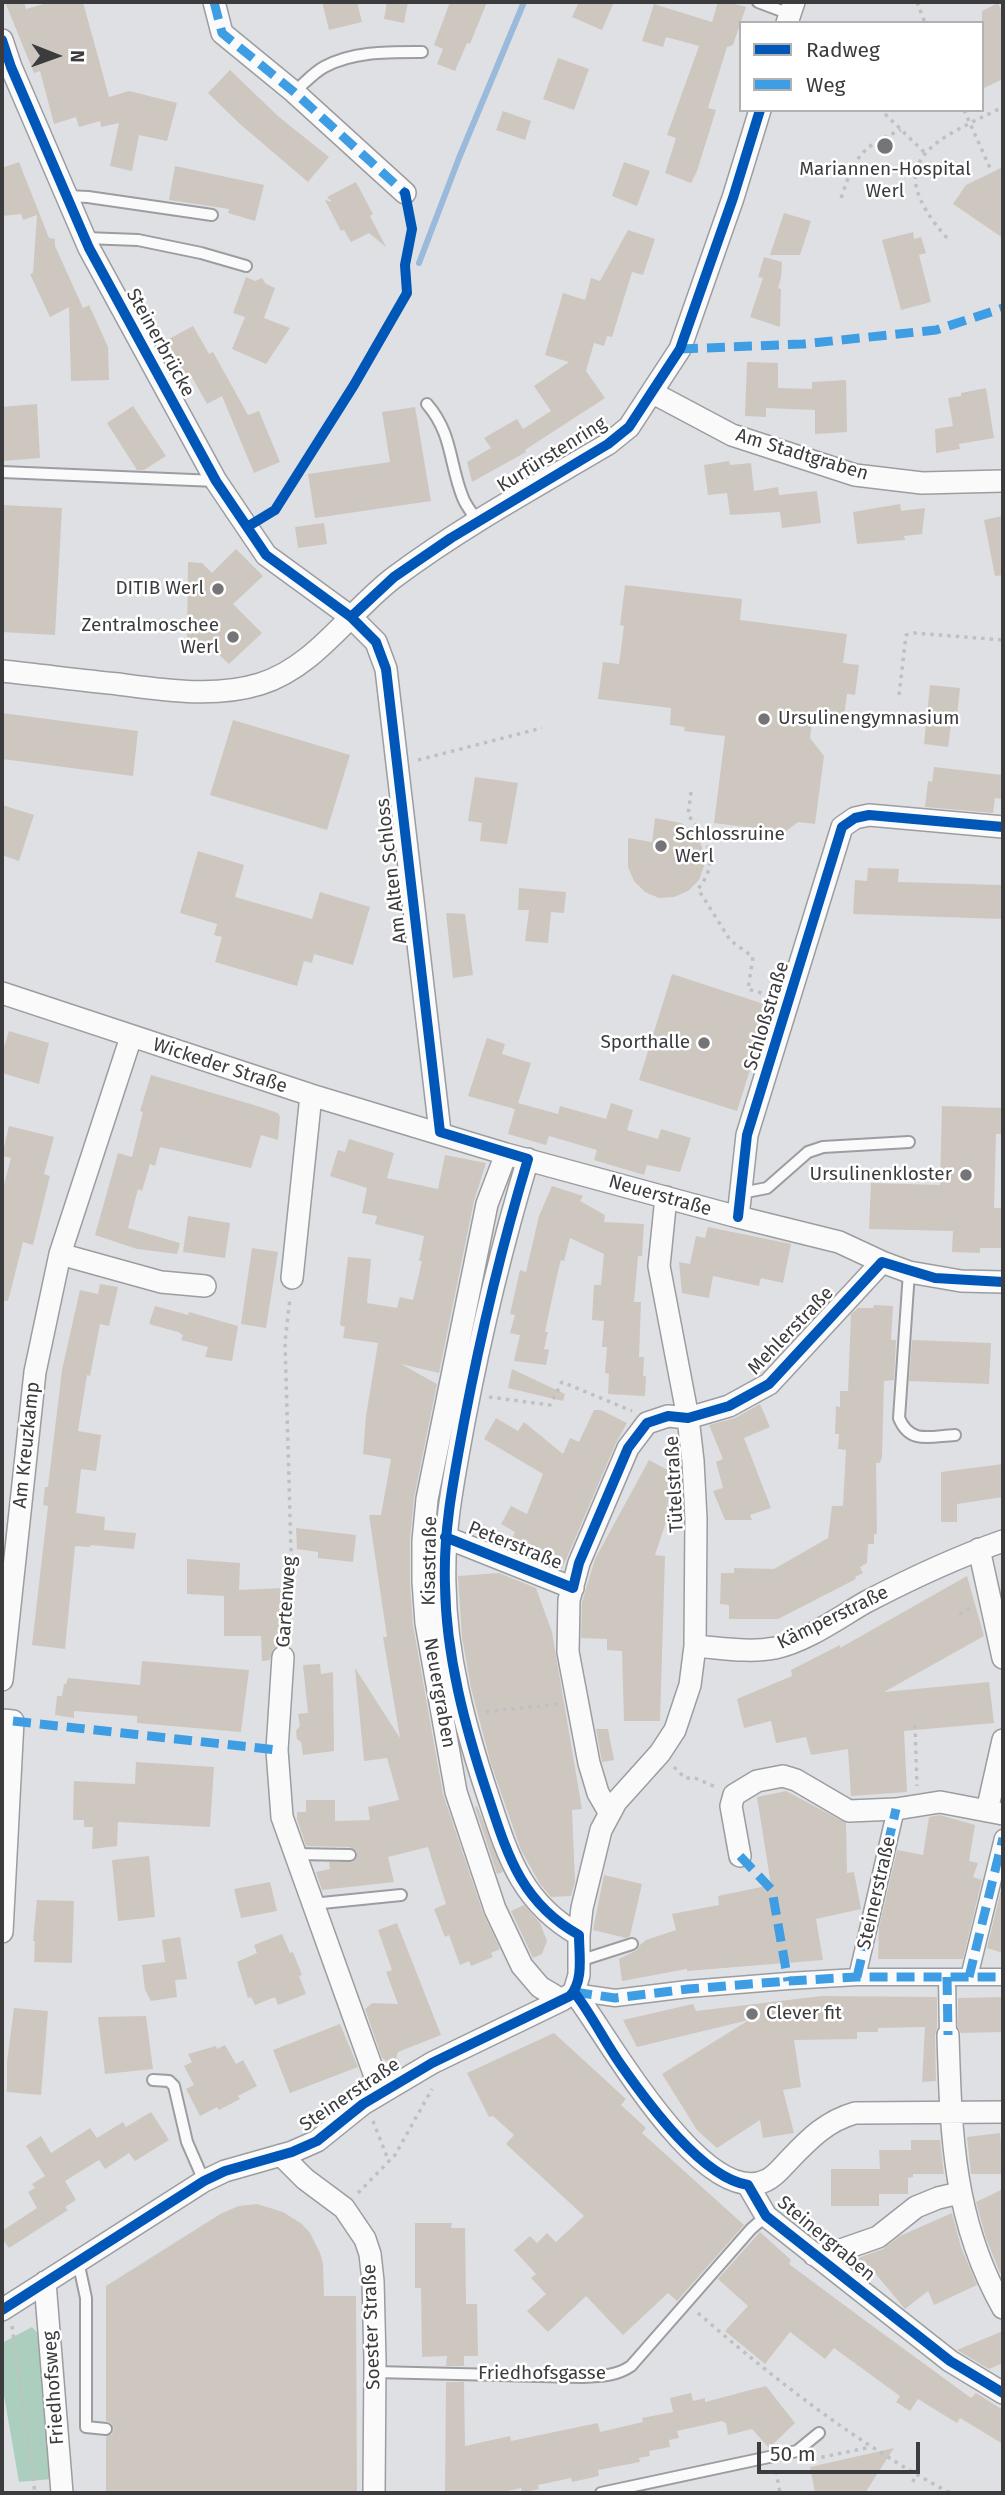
<!DOCTYPE html>
<meta charset="utf-8">
<style>
body{margin:0}
#map{position:relative;width:1005px;height:2495px;overflow:hidden;background:#dfe0e3;font-family:"Fira Sans",sans-serif}
canvas{display:block}
.frame{position:absolute;inset:0;border:4px solid #3c3c3f;pointer-events:none}
.legend{position:absolute;left:739px;top:21px;width:245px;height:91px;box-sizing:border-box;background:#fff;border:2px solid #b1b1b2;margin:0;padding:9px 12px;list-style:none;font-size:21px;color:#3c3c3f}
.legend li{display:flex;align-items:center;gap:14px;height:35px}
.legend b{width:35px;border:2px solid #b1b1b2}
.north{position:absolute;left:21px;top:21px;width:70px;height:70px;-webkit-text-stroke:5px #fff;paint-order:stroke;rotate:91deg;font-size:19px;font-weight:700;line-height:28px;text-align:center;color:#3c3c3f}
.north::after{content:'';display:block;margin:auto;width:24px;height:32px;background:#3c3c3f;clip-path:polygon(50% 0,100% 100%,50% 72%,0 100%)}
.scale{position:absolute;left:757px;top:2442px;width:163px;height:32px;box-sizing:border-box;border:4px solid #3c3c3f;border-top:0;padding-left:9px;font-size:21px;line-height:24px;white-space:nowrap;color:#3c3c3f;-webkit-text-stroke:5px #fff;paint-order:stroke}
</style>
<div id="map">
<canvas width="1005" height="2495"></canvas>
<div class="frame"></div>
<ul class="legend">
<li><b style="height:9px;background:#0057b8"></b>Radweg</li>
<li><b style="height:9px;background:#3f9ee3"></b>Weg</li>
</ul>
<div class="north">N</div>
<div class="scale">50 m</div>
</div>
<script>
const context = document.querySelector('canvas').getContext('2d');
context.lineJoin = 'round';
function paint(path, color) { context.fillStyle = color; context.fill(path, 'evenodd'); }
function trace(path, color, width, dash) { context.strokeStyle = color; context.lineWidth = width; context.lineCap = dash ? 'butt' : 'round'; context.setLineDash(dash || []); context.stroke(path); }
function drawText(font, color, halo, rows, align = 'center') {
  context.font = font + ' "Fira Sans",sans-serif'; context.lineWidth = 5; context.setLineDash([]); context.textBaseline = 'middle'; context.strokeStyle = halo; context.fillStyle = color; for (const [text, x, y, turn = 0] of rows) {
    context.save(); context.translate(x, y); context.rotate((+turn || 0) * Math.PI / 180); context.textAlign = isNaN(turn) ? turn : align; if (halo) context.strokeText(text, 0, 0); context.fillText(text, 0, 0); context.restore();
  }
}
const green = new Path2D(`
 M32 2327 41 2337 51 2479 19 2482 2 2384V2343Z`);
const stream = new Path2D(`
 M419 263 459 158 524 2`);
const building = new Path2D(`
 M5 2H24L26 9 51 2H83L109 97 129 91 177 103 167 141 139 135 132 171 110 166 119 123 101 127 100 121 79 127 76 117 54 124 40 71 34 73Z
 M322 2H357L362 22 329 30Z
 M387 2H408L404 23 384 19Z
 M450 2H487L470 44 467 43 455 71 437 64 443 49 434 45Z
 M579 2H614L602 30 572 17Z
 M718 2H727L746 7 733 45 727 47 708 108 716 110 697 171 691 183 665 173 676 138 667 135 699 46 666 37 663 47 642 41 654 4 712 22Z
 M998 3 1003 14V79L982 89V11Z
 M558 58 589 69 574 110 543 99Z
 M230 70 279 117 329 157 308 182 240 124 208 93Z
 M503 111 531 121 525 140 496 130Z
 M19 162 49 238 55 239V246L83 308 89 305 108 347 109 380 71 381 69 307 50 317 30 274 33 273 37 215 23 220 21 214 2 216V168Z
 M624 162 650 171 637 206 612 196Z
 M175 166 264 185 255 221 228 213 229 209 169 200Z
 M1003 167V238L953 204 966 185Z
 M356 182 373 214 370 216 386 247 369 233 351 242 344 230 341 231 325 200 332 202 327 197Z
 M784 213 811 221 800 255H770Z
 M628 230 655 239 643 275 632 272 612 337 607 336 604 346 594 343 586 371 605 398 525 450 526 452 472 482 467 462 491 448 484 438 517 419 523 429 551 411 534 386 569 362 545 355 563 293 585 300 591 278 600 281Z
 M913 232 914 239 921 237 926 253 919 255 931 302 901 310 882 240Z
 M764 257 782 262 781 278 778 288 781 289 780 327 750 317 763 278 758 277Z
 M246 277 255 281 262 278 266 284 275 288 264 318 290 328 266 364 232 349 245 317 233 313Z
 M193 326 209 354 213 352 248 415 259 411 280 462 254 473 222 396 207 404 189 372 185 374 167 340Z
 M747 362 778 363V388L812 389V382L846 380 847 432 815 434V410L766 408V417L745 416Z
 M986 388 994 438 959 444 960 449 936 453 935 429 953 426 948 398 961 396V393Z
 M37 404 40 458 2 461V407Z
 M133 406 166 456 144 470H137L107 423Z
 M415 407 431 501 315 518 308 474 390 462 382 412Z
 M729 461 730 465 751 463 754 491 778 487 779 495 817 491 821 523 782 528 780 512 730 515 727 493 708 495 704 465Z
 M900 504 901 511 925 508 922 534 904 536 905 540 857 544 853 512Z
 M2 505 62 508 55 635 2 632Z
 M1003 516V575L995 576 984 520Z
 M324 523 327 544 298 548 295 527Z
 M236 549 263 576 233 604 262 633 229 664 204 641 197 648 187 638 188 562 202 563 212 573Z
 M625 585 742 599 740 620 847 634 843 663 859 665 855 695 847 694 844 718 813 714 810 738 824 756 815 824 798 822 785 832 714 823 725 736 684 731 685 727 670 725 671 708 598 699 603 662 619 664 624 626 620 625Z
 M930 685 960 688 956 725H951L948 747 924 744Z
 M2 713 138 731 133 776 2 759Z
 M233 720 350 755 327 830 210 795Z
 M934 767 1003 775V799L995 798 993 813 925 807 928 781 932 782Z
 M475 777 518 783 507 844 480 841 482 823 468 821Z
 M2 805 34 815 19 861 2 855Z
 M655 818 681 823 697 834 704 853V866L699 880 688 891 674 897 659 898 645 892 634 881 628 867V838L652 842Z
 M198 851 244 865 235 897 312 919 320 892 370 907 353 965 314 954 312 963 304 961 297 986 215 962 222 937 214 935 217 924 180 913Z
 M868 868 899 869 898 882 1003 885V919L853 914 855 880 867 881Z
 M519 888 566 892 564 913 551 912 548 943 525 941 529 910H518Z
 M446 913 465 914 473 975 453 978Z
 M672 974 770 1006 737 1111 639 1080Z
 M9 1031 49 1043 39 1084 2 1073V1054Z
 M487 1038 505 1044 502 1054 531 1063 518 1103 558 1114 560 1106 606 1119 611 1103 633 1110 627 1130 658 1139 661 1129 691 1138 680 1172 647 1165 644 1175 594 1160 597 1150 549 1136 546 1145 508 1134 515 1109 468 1096Z
 M151 1075 254 1105 278 1113 280 1117 278 1140 261 1135 251 1168 160 1147 155 1166 150 1164 142 1191 138 1189 128 1228 180 1243 177 1254 137 1249 95 1235 118 1153 132 1157 143 1112 140 1111Z
 M942 1106 1003 1108V1134H996L994 1208H1003V1248H980V1253L952 1252 953 1231 869 1229 871 1183 940 1185Z
 M9 1126 54 1137 44 1174 50 1176 33 1245 23 1242 8 1301 2 1300V1192L11 1158 2 1156Z
 M349 1139 394 1153 387 1178 438 1189 445 1155 486 1163 474 1201 439 1373 401 1364 437 1384 414 1498 410 1540V1582L413 1625 443 1794 483 1913 500 1949 491 1953 493 1957 471 1966 469 1961 460 1965 449 1935 445 1937 434 1909 446 1904 428 1847 388 1857 394 1882 322 1890 316 1872 330 1869 329 1862H353L357 1858V1852L350 1847 306 1846 297 1819V1812H306V1800H335V1821L370 1820 368 1807 399 1800 387 1758 364 1761 355 1668 400 1738 383 1637H387L369 1515H381L391 1459 363 1454 366 1416 378 1343 343 1338 345 1327 340 1325 348 1257 371 1259 367 1303 397 1308 400 1297 413 1300 422 1261H419L424 1236 375 1224 377 1216 362 1213 367 1188 330 1176 338 1150 345 1152Z
 M552 1186 583 1196 580 1201 605 1215 604 1222 644 1224 642 1256H638L634 1302H641L639 1357H644L643 1376H646L645 1396 608 1394 609 1374 605 1373 607 1347H602L604 1321 592 1320 594 1285H601L604 1254 570 1238 564 1261 561 1260 558 1271 547 1322 545 1332H548L544 1349 549 1350 546 1365 514 1361 520 1335 510 1333 515 1315 510 1314 520 1270 526 1272 539 1216Z
 M188 1216 230 1223 225 1258 183 1252Z
 M708 1227 791 1244 783 1283 761 1278 759 1286 713 1276 709 1298 682 1293 679 1262 690 1264 696 1236 705 1238Z
 M252 1248 278 1252 266 1328 241 1324Z
 M100 1284 118 1287 109 1326 100 1324 90 1376 87 1375 78 1431 101 1435 96 1471 81 1469 76 1513 105 1517 104 1530 136 1533 134 1549 91 1545 90 1547 75 1546 65 1649 32 1645 48 1506 43 1505 45 1487H48L62 1370 80 1290 98 1294Z
 M874 1305 893 1306 891 1340H896L894 1380 884 1381 882 1457 880 1463H876L877 1534H874V1544H868L867 1563 860 1567 863 1573 855 1577 856 1579 778 1619H729V1605L720 1604 721 1573H734V1568L774 1569 828 1538 832 1506H843L846 1450 838 1449 839 1434H835L836 1406 840 1407V1391H848L851 1314 858 1308H873Z
 M155 1306 188 1315 189 1312 238 1326 232 1361 205 1357 208 1347 181 1340 183 1335 178 1332 149 1324Z
 M912 1340 991 1343 989 1384 909 1381Z
 M512 1369 565 1394 563 1401 508 1388Z
 M760 1404 770 1427 744 1438 771 1508 750 1515 752 1520H725L713 1491 723 1488 716 1462 723 1459 709 1425 735 1418Z
 M594 1410H601L627 1423 616 1443 562 1569 508 1548 515 1532 501 1524 511 1506 527 1514 543 1474 484 1439 496 1418 518 1431 524 1422 563 1454 570 1438 579 1442Z
 M649 1460 677 1475 673 1483 677 1485 667 1505 671 1507 655 1555 665 1556 660 1721H624L622 1651 607 1650V1639L581 1638 582 1602 595 1559Z
 M1003 1464V1497L957 1504V1522H941V1472Z
 M296 1528 356 1535 353 1562 318 1558V1552L297 1549Z
 M187 1559 240 1563 239 1590 281 1588 280 1645 273 1649 270 1660 262 1661 261 1636H224V1596L187 1594Z
 M499 1573 536 1588 552 1632 582 1809 572 1810 575 1882 571 1896 551 1897 540 1884 521 1850 491 1764 471 1688 462 1637 458 1576Z
 M967 1576 984 1636 884 1692 989 1682 994 1723 904 1731 907 1792 851 1796 848 1749 811 1755 806 1737 776 1743 771 1721 744 1728 737 1699 792 1676 791 1670 840 1645V1648Z
 M142 1661 249 1670 241 1732 137 1723V1716L74 1711V1718L55 1715 57 1696H62L64 1684H66L68 1678 140 1685Z
 M320 1664 321 1674 333 1672 334 1751 303 1755 301 1742 297 1739 296 1731 300 1726 298 1714 308 1713 303 1665Z
 M596 1729H608L614 1760 602 1762Z
 M136 1762 214 1767 210 1827 118 1822 117 1846 92 1849 93 1827H84V1820H73L74 1781 135 1784Z
 M786 1791 846 1823 847 1873 854 1872 861 1909 816 1919 823 1960 687 1971V1969L622 1981 619 1959 637 1950 640 1945 646 1940 676 1930 672 1914 719 1905 718 1896 771 1885 757 1797Z
 M477 1806 503 1872 497 1874 475 1807Z
 M940 1815 975 1825 969 1861 978 1863 973 1877 982 1880 963 1959H878L879 1927 897 1850 923 1855 929 1817Z
 M149 1856 155 1917 118 1921 112 1860Z
 M604 1875 642 1884 630 1936 626 1938 593 1930Z
 M270 1882 277 1911 241 1918 234 1889Z
 M1002 1886H1003V1953L987 1948Z
 M37 1900 74 1901 72 1963 34 1962 35 1941H33Z
 M524 1905 540 1923 547 1941 542 1954 533 1958 511 1911Z
 M397 1923 441 2035 398 2052 394 2066 382 2058 365 2009 372 2003 398 2004 386 1972 392 1970 378 1930Z
 M282 1934 290 1953 293 1952 302 1975 299 1976 306 1994 278 2005 275 1997 255 2005 251 1997 248 1998 237 1962 257 1953 254 1945Z
 M180 1937 187 1979 175 1980 177 1997 151 2001 145 1990 142 1965 165 1962 162 1940Z
 M822 1996 937 1997V2028L935 2035 936 2081 922 2082 925 2027 878 2028V2032H857V2039L794 2040 801 2087 783 2090 794 2133 763 2138 760 2120 717 2148 697 2130 662 2074 749 2020 637 2047 623 2020 693 2004 696 2011Z
 M1003 1997V2032L961 2033 958 2027V1998Z
 M14 2008 48 2011 41 2095 7 2092V2062Z
 M146 2016 153 2069 105 2074 98 2017Z
 M340 2024 358 2067 290 2093 273 2050Z
 M554 2033 626 2099 621 2105 646 2128 642 2133 744 2225 677 2301 668 2293 623 2335 586 2296 548 2332 527 2311 546 2294 531 2278 536 2274 514 2250 530 2236 537 2243 547 2233 556 2242 584 2216 506 2144 514 2135 493 2116 489 2117 467 2073Z
 M225 2045 236 2064 243 2060 257 2086 238 2096 240 2099 219 2110 217 2107 200 2116 186 2089 194 2085 184 2066 192 2062 188 2054 216 2046 217 2049Z
 M151 2112 169 2140 135 2161 129 2153 105 2169 99 2160 65 2181 76 2200 65 2207 68 2210 9 2248 2 2238V2231L37 2208 28 2192 35 2188 32 2184 45 2176 26 2146 41 2136 51 2153 90 2128 97 2138 123 2122 126 2127Z
 M1000 2133 1003 2174H971L967 2137Z
 M911 2140H940L944 2174H913V2177L908 2178V2194H879V2206H831V2169H880L879 2150H911Z
 M1003 2189V2272L1000 2273 986 2238 976 2202Z
 M257 2204 283 2212 302 2224 310 2233 320 2253 323 2264 324 2296H356L357 2493H106V2437L112 2434 114 2429 111 2423 106 2421V2286L222 2213 239 2206Z
 M952 2213 961 2247 977 2285 934 2305 928 2291 905 2309 875 2273 864 2277 848 2264 847 2262 883 2249 900 2236Z
 M415 2223H452L451 2228H465L466 2304H477L478 2356H464V2366H446L447 2356 422 2357 421 2288H415Z
 M760 2232 791 2260 789 2264 863 2319 971 2398 976 2393 1003 2410V2444L960 2418 957 2423 918 2399 910 2411 896 2402 900 2396 834 2348 825 2359 790 2332 765 2364 725 2331 748 2306 718 2279Z
 M1003 2331V2363L989 2369 957 2350Z
 M446 2382H464L465 2446 510 2436 511 2441 598 2423 600 2432 643 2422 642 2418 673 2412 670 2398 691 2393 693 2401 705 2398V2402L766 2386 795 2423 769 2448 752 2429 728 2435 726 2423 722 2421 677 2431 679 2438 669 2440 670 2447 649 2451 650 2456 639 2458 640 2462 598 2470 599 2476 572 2482 571 2478 538 2485 539 2489 522 2493 521 2488 499 2493H445Z
 M894 2448 865 2493H815L810 2467Z`);
const path = new Path2D(`
 M917 2 925 23
 M964 110 990 168
 M885 114 925 153
 M841 198C855 157 860 147 901 130
 M947 238C878 160 934 141 1003 107
 M899 695 906 635 914 633 1003 640
 M418 760 542 728
 M691 792 688 815C708 840 721 860 698 889L730 940 753 957 748 989 768 995
 M489 1397 550 1405 562 1382 632 1411
 M959 1614 972 1607
 M284 1636 291 1550 285 1342 290 1298
 M486 1712C510 1708 533 1708 557 1704
 M915 1725 917 1786
 M674 1767 685 1778H695L716 1787
 M373 2121 389 2162
 M358 2193 395 2155 432 2089
 M698 2313C777 2382 858 2444 950 2493
 M12 2326 35 2493
 M813 2459 871 2447
 M776 2471 780 2493
 M913 2482 915 2475`);
const service = new Path2D(`
 M758 2 790 14
 M294 92C304 84 313 73 324 67 354 51 389 52 422 52
 M67 196 88 197 212 215
 M85 238 138 240 201 253 246 266
 M427 404C453 434 449 464 463 498 466 506 473 514 478 522
 M2 472 216 481
 M741 1193 767 1188 808 1152 823 1147 909 1142
 M909 1272 899 1418C910 1445 931 1436 955 1435
 M295 1854 350 1855
 M312 1904 401 1895
 M579 1961 632 1944
 M153 2080 169 2081 174 2086 187 2142 204 2181
 M78 2261 86 2298V2427L106 2429
 M375 2372 580 2377C598 2376 615 2377 631 2366L751 2229 766 2216
 M601 2493 797 2451 819 2433`);
const pedestrian = new Path2D(`
 M857 1977 896 1809
 M947 1977 948 2035
 M969 1977 1003 1838
 M574 1992 615 1998 688 1989 788 1981 857 1977H1003`);
const minor = new Path2D(`
 M214 2 222 33 294 92 405 193
 M787 23 794 2
 M2 40 11 67 89 248 216 481 266 555 351 617 376 642 386 669 440 1132
 M653 393 732 435 855 475 922 483 1003 481
 M2 671C40 675 79 680 118 684 164 690 215 698 260 684 316 667 351 609 396 576 463 526 537 486 608 444L629 427 680 349 733 198 760 110
 M2 993 311 1095 506 1154 738 1217 839 1242 882 1262 909 1272 961 1281 1003 1282
 M506 1154 487 1204 427 1499 423 1541V1581L426 1623 456 1792 495 1909 522 1966 540 1987 562 2000
 M528 1159C502 1245 481 1333 464 1422 454 1477 443 1530 445 1585 446 1656 465 1727 487 1793 507 1853 520 1902 579 1935
 M738 1217 747 1135 842 827 855 818 869 815 1003 827
 M60 1254 161 1282 205 1286
 M292 1278 311 1095
 M445 1537 573 1588
 M979 1549 1003 1658
 M695 1646C722 1648 749 1653 775 1648 807 1641 838 1618 866 1602 910 1579 957 1557 1003 1541
 M283 1657 277 1750 282 1817 381 2093
 M2 1680 35 1372 60 1254 131 1037
 M2 1720 13 1721 2 1932
 M987 1811 1003 1740
 M609 1812 598 1793 589 1763 568 1652 569 1600 579 1563 628 1448 647 1423 668 1416 688 1418 729 1406 769 1384 882 1262
 M740 1856 731 1806 734 1795 757 1781 783 1776 796 1780 849 1811 896 1809 940 1802 1003 1814
 M574 1992C606 2033 703 2212 767 2180 776 2176 783 2166 790 2159 810 2138 827 2121 855 2113L1003 2112
 M948 2035C951 2134 953 2220 1003 2308
 M281 2155 305 2179 344 2208 365 2239 370 2254 373 2281 375 2361 374 2493
 M748 2185 766 2216 950 2361 1003 2393
 M814 2255 835 2252 878 2237 916 2207 938 2198 959 2193
 M45 2282 62 2493
 M2 2310 204 2181 225 2171 292 2152 317 2141 363 2104 432 2063 562 2000 574 1992 579 1975V1935L582 1908 601 1830 616 1802 660 1753 675 1730 690 1685 695 1646 696 1519 693 1461 688 1418 659 1266 666 1197`);
const quiet = new Path2D(`
 M214 2 222 33 294 92 405 193 406 197
 M680 349 803 344 936 330 1003 308
 M433 1666H439
 M13 1721 277 1750
 M740 1856 772 1890 788 1981
 M857 1977 896 1809
 M947 1977 948 2035
 M969 1977 1003 1838
 M574 1992 615 1998 688 1989 788 1981 857 1977H1003`);
const cycleway = new Path2D(`
 M2 40 11 67 89 248 216 481 266 555 351 617 376 642 386 669 440 1132 528 1159C502 1245 481 1333 464 1422 454 1477 443 1530 445 1585 446 1656 465 1727 487 1793 507 1853 520 1902 579 1935 579 1955 584 1981 570 1996L432 2063 363 2104 317 2141 292 2152 225 2171 204 2181 2 2310
 M247 527 275 510 354 385 407 293 405 265 412 229 405 193
 M351 617 394 577 451 538 608 444 629 427 680 349 733 198 760 110
 M738 1217 747 1135 842 827 855 818 869 815 1003 827
 M445 1537 573 1588 579 1563 628 1448 647 1423 668 1416 688 1418 729 1406 769 1384 882 1262 935 1278 1003 1282
 M574 1992C592 2015 604 2041 621 2065 647 2102 702 2178 748 2185L766 2216 950 2361 1003 2393`);
const markers = [
 [885,146,9,"#757578"],
 [218,589,7,"#757578"],
 [233,637,7,"#757578"],
 [764,719,7,"#757578"],
 [661,846,7,"#757578"],
 [704,1043,7,"#757578"],
 [966,1175,7,"#757578"],
 [752,2014,7,"#757578"]
];
const poiNames = [
 ["Mariannen-Hospital",885,170,"center"],
 ["Werl",885,192,"center"],
 ["DITIB Werl",204,589],
 ["Zentralmoschee",219,626],
 ["Werl",219,648],
 ["Ursulinengymnasium",778,719,"left"],
 ["Schlossruine",675,835,"left"],
 ["Werl",675,857,"left"],
 ["Sporthalle",690,1043],
 ["Ursulinenkloster",952,1175],
 ["Clever fit",766,2014,"left"]
];
const streetNames = [
 ["Steinerbrücke",160,343,61],
 ["Kurfürstenring",552,455,-32],
 ["Am Stadtgraben",802,455,17],
 ["Am Alten Schloss",392,871,-97],
 ["Schloßstraße",767,1016,-73],
 ["Wickeder Straße",220,1066,18],
 ["Neuerstraße",660,1196,16],
 ["Mehlerstraße",791,1331,-46],
 ["Am Kreuzkamp",27,1445,-84],
 ["Tütelstraße",675,1484,-93],
 ["Peterstraße",515,1546,22],
 ["Kisastraße",430,1561,-89],
 ["Gartenweg",287,1602,-86],
 ["Kämperstraße",833,1618,-26],
 ["Neuergraben",439,1693,80],
 ["Steinerstraße",877,1893,-77],
 ["Steinerstraße",350,2095,-34],
 ["Steinergraben",826,2239,40],
 ["Soester Straße",372,2327,-92],
 ["Friedhofsgasse",542,2374],
 ["Friedhofsweg",54,2388,-94]
];
paint(green, '#accebe');
trace(stream, '#99bada', 6);
paint(building, '#cec7bf');
trace(service, '#9c9da0', 14);
trace(pedestrian, '#9c9da0', 19);
trace(minor, '#9c9da0', 24);
trace(path, '#c0c0c2', 3.5, [3.5, 5]);
trace(service, '#fafafb', 10);
trace(pedestrian, '#fafafb', 16);
trace(minor, '#fafafb', 21);
trace(quiet, '#3f9ee3', 9, [18, 9]);
trace(cycleway, '#0057b8', 10);
for (const [x, y, r, color] of markers) { const dot = new Path2D(); dot.arc(x, y, r, 0, 2 * Math.PI); context.fillStyle = color; context.fill(dot); trace(dot, '#fff', 2.5); }
drawText('19px', '#3c3c3f', '#fff', poiNames, 'right');
drawText('19px', '#3c3c3f', '#fff', streetNames);
</script>
